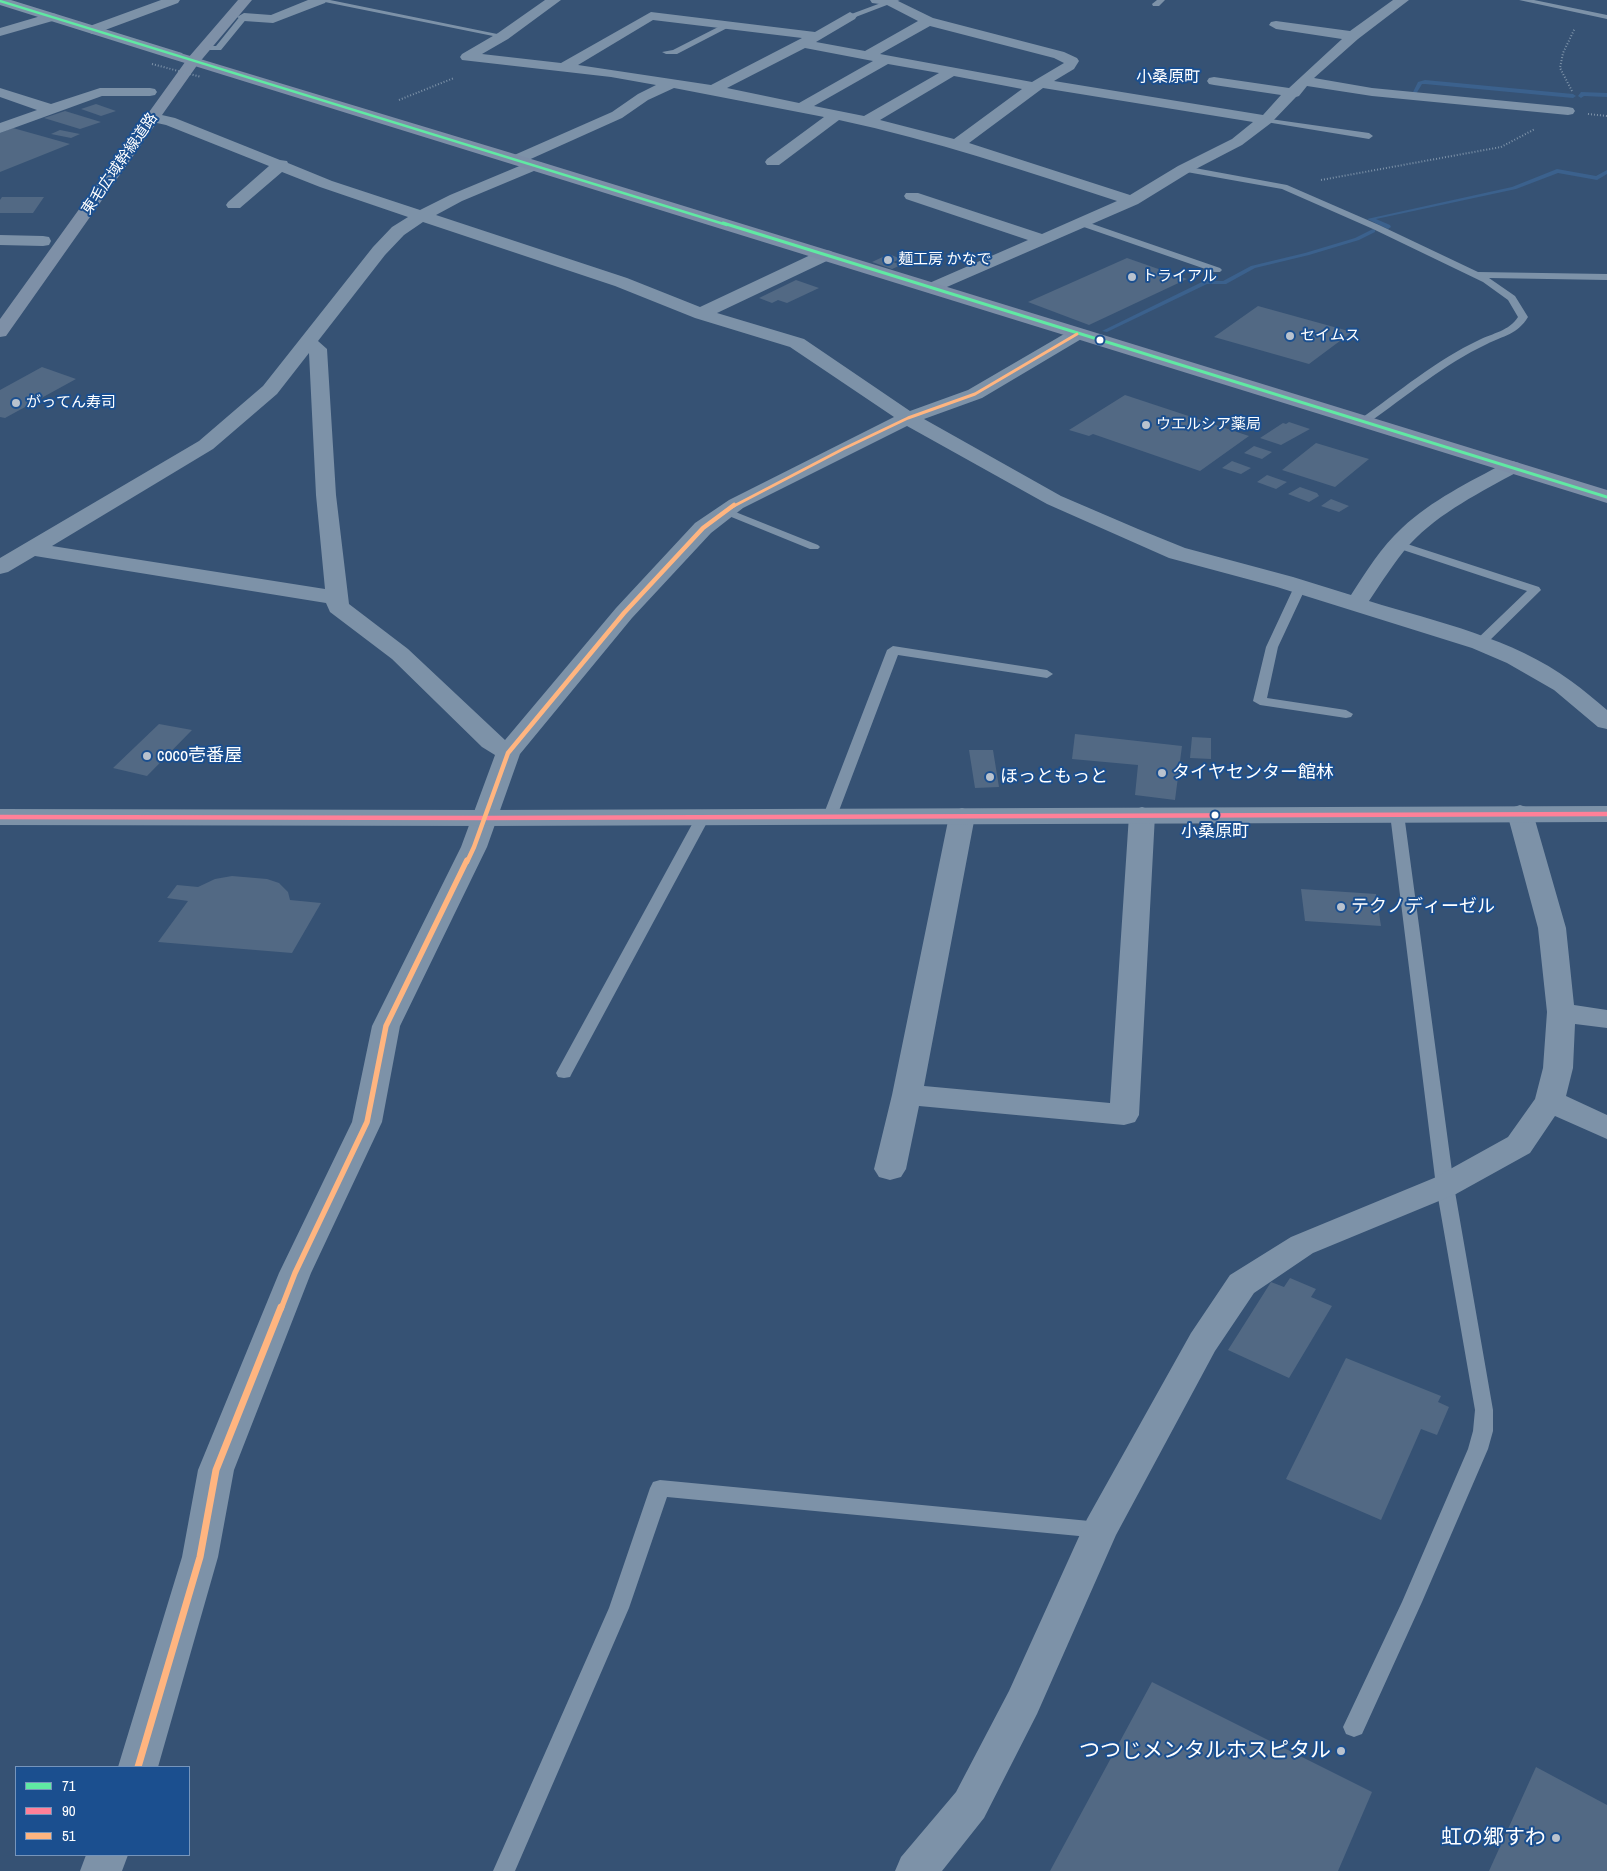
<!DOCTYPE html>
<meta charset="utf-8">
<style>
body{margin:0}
#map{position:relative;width:1607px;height:1871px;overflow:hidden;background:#365274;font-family:"Archivo Narrow",sans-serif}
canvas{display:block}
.legend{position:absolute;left:15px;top:1766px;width:175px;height:90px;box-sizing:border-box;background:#1b4f8f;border:1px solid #7695bc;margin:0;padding:6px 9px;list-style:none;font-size:15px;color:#fff}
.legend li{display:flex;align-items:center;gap:10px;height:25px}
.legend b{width:25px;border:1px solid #7695bc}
</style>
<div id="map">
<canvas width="1607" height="1871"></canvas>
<ul class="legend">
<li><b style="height:6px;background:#60e9a3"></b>71</li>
<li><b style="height:6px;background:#ff8098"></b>90</li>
<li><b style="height:6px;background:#ffb580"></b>51</li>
</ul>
</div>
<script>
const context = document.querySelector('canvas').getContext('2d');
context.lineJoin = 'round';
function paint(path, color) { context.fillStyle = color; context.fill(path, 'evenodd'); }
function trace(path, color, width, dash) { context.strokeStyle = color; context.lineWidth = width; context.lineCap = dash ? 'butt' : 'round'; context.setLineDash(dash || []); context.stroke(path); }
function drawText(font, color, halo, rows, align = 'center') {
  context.font = font + ' "Archivo Narrow","Noto Sans JP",sans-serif'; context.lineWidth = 4; context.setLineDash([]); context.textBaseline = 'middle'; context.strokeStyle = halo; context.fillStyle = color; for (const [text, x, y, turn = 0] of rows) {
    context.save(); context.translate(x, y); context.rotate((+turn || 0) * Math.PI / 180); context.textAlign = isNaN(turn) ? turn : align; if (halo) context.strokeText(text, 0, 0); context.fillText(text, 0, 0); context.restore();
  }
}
const stream = new Path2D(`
 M1425 80 1573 94 1576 96 1573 98 1425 84H1422L1416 94H1412L1418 82Z
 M1581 92 1607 93V97L1584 96 1581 98 1578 96Z
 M1557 169 1596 176 1607 170V174L1597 180 1558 173 1516 189 1376 219 1390 225 1391 227 1388 229 1367 219 1512 187Z
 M1373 229 1375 230V232L1359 240 1309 255 1255 268 1226 284H1207L1107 332 1102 331 1204 281H1223L1251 266 1305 253 1355 238Z`);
const building = new Path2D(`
 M96 104 116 111 101 116 81 109Z
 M65 111 101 122 80 129 44 118Z
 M13 128 70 144 0 172V133Z
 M60 130 80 134 71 138 51 134Z
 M2 197H44L33 213H0V200Z
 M889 254 901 259 893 262 901 265 892 269 872 262Z
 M1127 258 1187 279 1089 325 1028 302Z
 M796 280 819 288 787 303 778 300 772 303 759 298Z
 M1258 306 1352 332 1309 364 1214 337Z
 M42 367 76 379 5 418 0 417V390Z
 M1125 395 1249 436 1200 471 1093 434 1089 436 1069 430Z
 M1289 422 1310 429 1281 445 1260 438 1283 423 1286 424Z
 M1316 443 1369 459 1335 487 1282 470Z
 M1254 446 1272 452 1262 459 1244 453Z
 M1232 461 1251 468 1241 474 1222 468Z
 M1267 475 1287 482 1276 489 1257 482Z
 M1300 487 1317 493 1319 496 1309 502 1288 494Z
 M1331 499 1349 506 1339 512 1321 506Z
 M159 724 192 730 147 776 113 768Z
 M1075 734 1182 746 1175 800 1135 795 1138 765 1072 759Z
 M1192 737 1211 738V759L1190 758Z
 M969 750H993L999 787 975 788Z
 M232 876 267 879 279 883 288 892 290 900 321 903 292 953 158 942 188 901 167 898 177 885 198 887 215 879Z
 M1301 889 1376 894 1381 926 1305 921Z
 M1290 1278 1316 1289 1311 1297 1332 1306 1289 1378 1228 1350 1271 1282 1284 1287Z
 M1346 1358 1441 1396 1438 1402 1449 1407 1437 1435 1421 1429 1381 1520 1286 1479Z
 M1152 1682 1372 1792 1338 1871H1050Z
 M1536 1767 1607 1805V1871H1489Z`);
const path = new Path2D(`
 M1572 91 1560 68 1563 53 1575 28
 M399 100 454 78
 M1588 114 1607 116
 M1321 180 1501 147 1535 129`);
const service = new Path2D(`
 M315 0H330L507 36 503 38Z
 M889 0H900L853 18 846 16Z
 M1157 0H1165L1159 6H1153L1152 4Z
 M1519 0H1534L1607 15V19Z
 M241 15 248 17 221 50H200V46H216Z
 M726 23 733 25 677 54H666L662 52 673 50Z
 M1263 118 1369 133 1373 136 1369 139 1266 122H1263Z
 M1184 166 1287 185 1379 225 1478 272 1607 274V280L1489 278 1515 296 1528 317C1518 334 1503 336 1487 344 1444 364 1407 396 1368 423H1360L1359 421 1360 419C1399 392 1436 360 1479 340 1493 333 1509 331 1518 317L1508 300 1483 282 1373 229 1282 189 1181 171 1180 169Z
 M1081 220 1220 268 1222 270 1220 272H1214L1078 225V221Z
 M728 509 818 545 820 547 818 549H810L724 514 722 512Z
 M1398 541 1539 587 1541 590 1484 646H1476L1474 643 1476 640 1527 591 1394 547 1392 545Z
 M1300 583 1306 587 1278 647 1267 698 1346 710 1353 714 1351 717 1346 718 1260 705 1253 701 1266 647 1294 587Z
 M893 646 1047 670 1053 674 1047 678 898 655 837 816 835 819H825L823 816 887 650Z
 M1397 810 1404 814 1454 1186 1493 1410V1431L1488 1449 1422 1602 1362 1734 1354 1737 1346 1734 1343 1727 1402 1602 1468 1449 1473 1431 1475 1410 1436 1186 1390 814Z
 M703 813 710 817 572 1073 570 1077 564 1078 558 1077 556 1073 696 817Z
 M660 1480 1100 1522 1107 1524 1110 1530 1107 1536 1100 1538 667 1497 629 1608 515 1871H493L609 1608 650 1488 653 1482Z`);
const minor = new Path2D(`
 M161 0H180L178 3 97 33 92 34 85 30 87 27Z
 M308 0H327L325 3 273 23 244 21 237 17 244 13 271 15Z
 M545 0H561L508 39 482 54 561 63 651 12 815 32 850 12 857 16 855 19 816 42 865 51 918 21 887 5 872 3 870 0H896L933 18 1064 52 1077 58 1079 61 1074 69 1054 81 1263 115 1281 95 1214 85 1209 84 1207 81 1209 78 1214 77 1289 88 1342 39 1276 29 1269 25 1271 22 1276 21 1350 31 1393 0H1409L1358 39 1314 78 1372 88 1568 107 1573 108 1575 111 1573 114 1568 115 1372 96 1307 86 1299 96 1296 97 1271 123 1242 145 1190 172 1138 204 933 293 927 292 924 288 927 284 1028 240 906 199 904 196 906 193H918L1042 234 1117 201C1025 171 934 140 839 120L779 165H767L765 162 767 159 824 117 674 88 648 100 622 118 524 162H512L510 159 512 156 612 112 638 94 656 85 611 77 462 60 460 57 462 54 498 33ZM653 20 802 38 711 85 578 65ZM930 26 1054 58 1064 63 1032 82 880 54ZM805 48 873 61 799 103 727 88ZM888 64 939 73 864 116 814 106ZM954 76 1022 89 954 139 880 120ZM1043 88 1253 122 1232 139 1178 166 1130 195 969 143Z
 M51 13 56 14 58 17 56 20 0 36V28Z
 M0 88 51 104 100 88H150L155 89 157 92 155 95 150 96H102L0 133V123L37 110 0 97Z
 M153 113 175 118 280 160 287 161 288 163 332 181 420 210 450 195 529 162H541L543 165 541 168 462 201 436 215 627 278 700 307 819 251 825 250 831 251 834 255 831 259 717 313 804 339 910 411 968 390 1071 330 1077 329 1083 330 1086 334 1083 338 982 398 924 419 1061 496 1138 529 1185 548 1293 577 1351 595C1366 572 1381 547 1402 528 1432 500 1469 482 1505 463L1512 461 1519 463 1522 467 1519 471C1481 492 1440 512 1410 544 1394 562 1382 582 1369 601 1437 622 1513 638 1571 681 1584 690 1595 700 1607 710V729L1598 727 1554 690 1507 663 1472 648 1277 587 1169 558 1047 504 907 426 743 508 711 533 632 618 520 754 487 847 400 1026 382 1122 311 1273 234 1470 218 1557 158 1767H118L182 1557 198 1470 279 1273 352 1122 372 1026 461 847 495 755 482 747 392 659 330 612 326 603 35 556 8 572 0 574V558L199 441 263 386 373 247 392 227 408 217 320 187 282 172 240 208H228L226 205 228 202 269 166 166 125 148 121 145 118 148 115ZM423 222 615 286 695 318 790 347 894 417 729 500 695 523 616 608 505 740 408 649 349 604 336 495 327 349 318 341 385 255 404 235ZM309 353 316 495 325 589 52 546 213 449 277 394Z
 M0 235 43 236 49 237 51 241 49 245 43 246 0 245Z
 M1520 805 1529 808 1533 813 1566 928 1574 1005 1607 1010V1028L1575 1024 1573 1068 1566 1096 1607 1115V1139L1555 1116 1530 1153 1456 1194 1313 1253 1254 1293 1215 1351 1116 1535 1037 1714 984 1818 942 1871H895L901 1857 956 1792 1009 1691 1087 1519 1191 1333 1230 1275 1291 1237 1434 1178 1508 1137 1535 1099 1543 1068 1547 1012 1538 928 1507 813 1511 808Z
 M1142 807 1151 810 1155 815 1139 1115 1135 1122 1124 1125 919 1106 906 1169 901 1177 890 1180 879 1177 874 1169 892 1095 949 816 953 811 962 808 971 811 975 816 924 1086 1110 1103 1129 815 1133 810Z
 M86 1855H128L122 1871H80Z`);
const tertiary = new Path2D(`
 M0 0H11L182 53 184 56 182 59H172L0 5Z
 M1607 806V822L486 826 0 825V809L486 810Z`);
const primary = new Path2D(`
 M177 52 541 162 1607 490V503L172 59 170 56 172 53Z`);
const trunk = new Path2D(`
 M238 0H252L198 64 6 336 0 337V319L188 58Z`);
const pathBridge = new Path2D(`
 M152 64 201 77`);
const bus1Far1 = new Path2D(`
 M0 1 727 225`);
const bus1 = new Path2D(`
 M723 223 1607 497`);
const bus2 = new Path2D(`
 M0 817 486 818 1607 814`);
const bus3Far3 = new Path2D(`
 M732 507 843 449 908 418 975 394 1077 334`);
const bus3Far2 = new Path2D(`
 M467 862 474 847 508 753 624 613 703 528 734 505`);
const bus3Far1 = new Path2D(`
 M281 1309 295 1273 367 1122 386 1026 467 860`);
const bus3 = new Path2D(`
 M138 1767 200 1557 216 1470 281 1307`);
const markers = [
 [888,260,5,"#b9c2ce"],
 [1132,277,5,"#b9c2ce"],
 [1290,336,5,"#b9c2ce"],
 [1100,340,4.5,"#fff"],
 [16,403,5,"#b9c2ce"],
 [1146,425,5,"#b9c2ce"],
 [147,756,5,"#b9c2ce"],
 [1162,773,5,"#b9c2ce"],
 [990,777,5,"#b9c2ce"],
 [1215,815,4.5,"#fff"],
 [1341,907,5,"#b9c2ce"],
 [1341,1751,5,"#b9c2ce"],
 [1556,1838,5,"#b9c2ce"]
];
const farStreetnames = [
 ["東毛広域幹線道路",120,164,-55]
];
const farPoinames = [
 ["麺工房 かなで",898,260],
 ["トライアル",1142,277],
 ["セイムス",1300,336],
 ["がってん寿司",26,403],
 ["ウエルシア薬局",1156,425]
];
const farQuarternames = [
 ["小桑原町",1168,78]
];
const busNames = [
 ["小桑原町",1215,832]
];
const poiNames = [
 ["coco壱番屋",157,756],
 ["タイヤセンター館林",1172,773],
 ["ほっともっと",1000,777],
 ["テクノディーゼル",1351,907]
];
const nearPoinames = [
 ["つつじメンタルホスピタル",1331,1751],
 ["虹の郷すわ",1546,1838]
];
paint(stream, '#3b618d');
paint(building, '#526984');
trace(path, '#7d92a8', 2, [1, 2]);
paint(service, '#7d92a8');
paint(minor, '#7d92a8');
paint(tertiary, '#7d92a8');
paint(primary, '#7d8ea7');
paint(trunk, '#7e90a7');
trace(pathBridge, '#7d92a8', 2, [1, 2]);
trace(bus1Far1, '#60e9a3', 2.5);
trace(bus1, '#60e9a3', 3);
trace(bus2, '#ff8098', 4.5);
trace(bus3Far3, '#ffb580', 3);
trace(bus3Far2, '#ffb580', 4.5);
trace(bus3Far1, '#ffb580', 5.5);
trace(bus3, '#ffb580', 7);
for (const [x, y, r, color] of markers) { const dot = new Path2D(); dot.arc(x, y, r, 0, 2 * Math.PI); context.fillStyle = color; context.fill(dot); trace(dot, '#1b4f8f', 2); }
drawText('15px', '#fff', '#1b4f8f', farStreetnames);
drawText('15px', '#fff', '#1b4f8f', farPoinames, 'left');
drawText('16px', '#fff', '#1b4f8f', farQuarternames);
drawText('17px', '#fff', '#1b4f8f', busNames);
drawText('18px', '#fff', '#1b4f8f', poiNames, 'left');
drawText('21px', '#fff', '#1b4f8f', nearPoinames, 'right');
</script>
